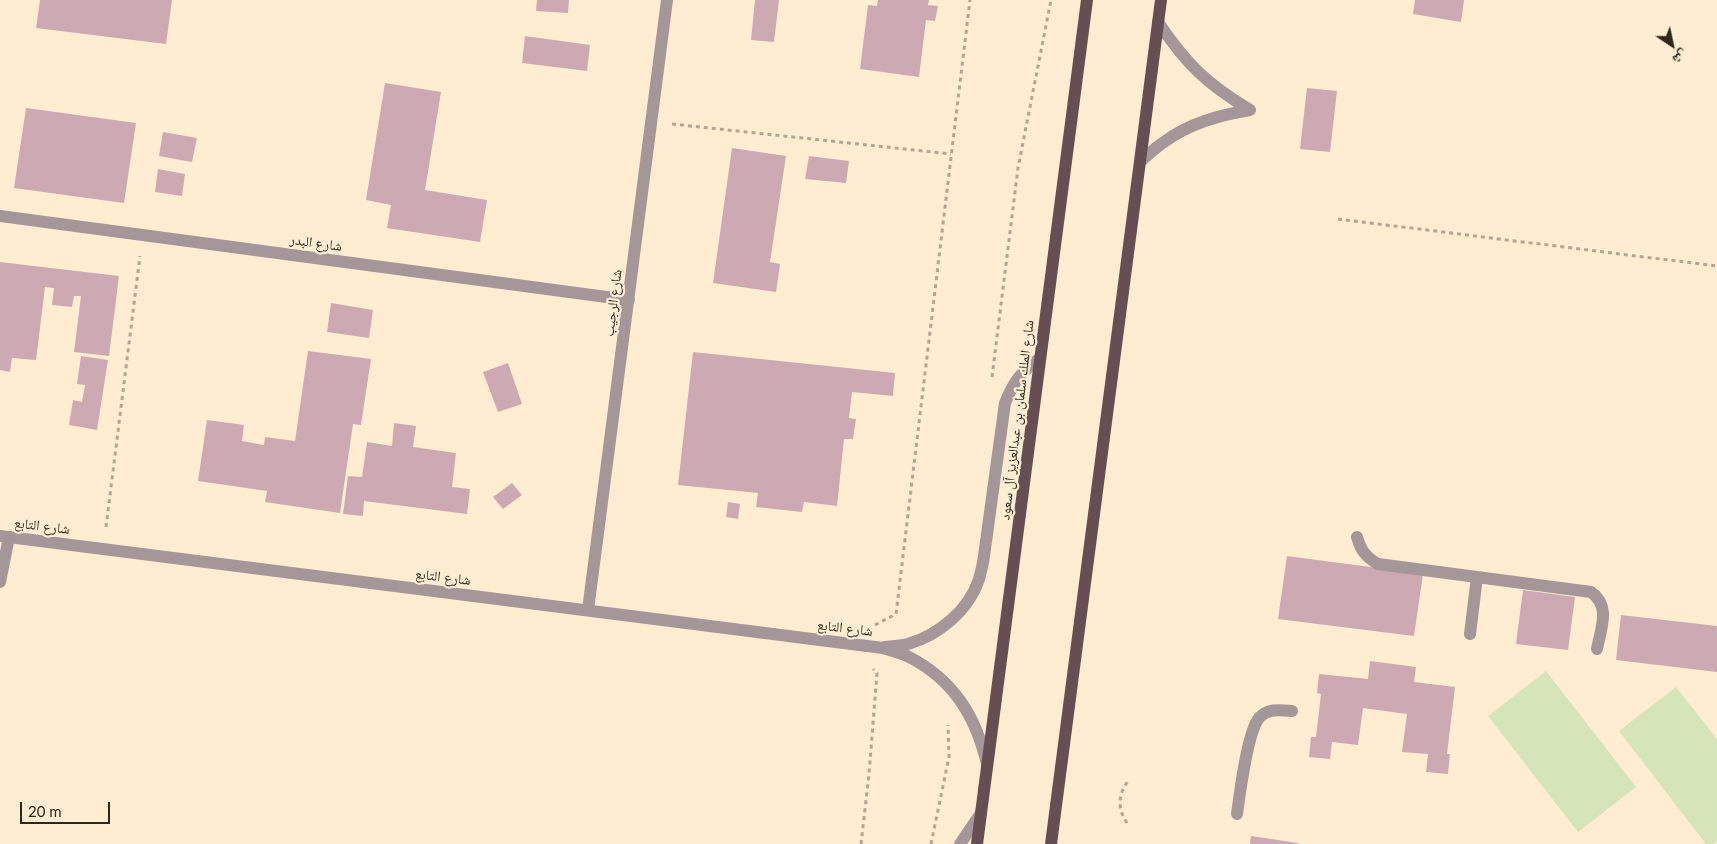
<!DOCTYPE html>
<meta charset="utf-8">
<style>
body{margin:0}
#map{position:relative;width:1717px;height:844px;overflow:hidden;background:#feedd0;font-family:Lato,"Noto Naskh Arabic",sans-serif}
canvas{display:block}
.north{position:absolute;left:1647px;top:20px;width:50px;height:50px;-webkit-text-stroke:4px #feedd0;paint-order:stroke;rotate:146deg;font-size:14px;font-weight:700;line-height:20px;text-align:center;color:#2d271c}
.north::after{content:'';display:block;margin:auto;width:18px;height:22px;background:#2d271c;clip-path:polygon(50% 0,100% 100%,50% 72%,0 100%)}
.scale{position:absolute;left:20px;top:802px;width:90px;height:22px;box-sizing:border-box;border:2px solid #2d271c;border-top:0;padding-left:6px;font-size:15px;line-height:18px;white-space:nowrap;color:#2d271c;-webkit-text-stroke:4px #feedd0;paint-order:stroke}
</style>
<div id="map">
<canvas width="1717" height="844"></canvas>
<div class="north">ش</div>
<div class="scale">20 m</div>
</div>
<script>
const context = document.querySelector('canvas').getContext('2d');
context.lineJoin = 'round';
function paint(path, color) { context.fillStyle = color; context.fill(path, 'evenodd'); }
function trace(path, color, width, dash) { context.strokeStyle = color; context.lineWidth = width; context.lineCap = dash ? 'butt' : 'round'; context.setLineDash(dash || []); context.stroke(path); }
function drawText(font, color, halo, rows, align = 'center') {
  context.font = font + ' Lato,"Noto Naskh Arabic",sans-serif'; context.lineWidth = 4.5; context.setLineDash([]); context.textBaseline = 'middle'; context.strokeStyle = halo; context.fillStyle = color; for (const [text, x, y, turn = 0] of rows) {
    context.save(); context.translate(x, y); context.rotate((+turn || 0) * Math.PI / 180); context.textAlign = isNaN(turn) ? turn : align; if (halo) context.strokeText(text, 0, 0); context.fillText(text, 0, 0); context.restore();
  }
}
const green = new Path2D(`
 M1546 671 1636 787 1578 832 1488 716Z
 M1676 687 1717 739V841L1713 844H1706L1619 731Z`);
const building = new Path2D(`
 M40 0H172L166 44 36 28Z
 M537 0H569L568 13 536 11Z
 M755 0H779L774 42 751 40Z
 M878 0H929L928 5 938 6 935 21 926 20 919 77 860 69 868 5 877 6Z
 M1415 0H1464L1461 22 1413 14Z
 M525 36 590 45 587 71 522 63Z
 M385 83 441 92 425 190 487 200 480 242 387 228 391 205 366 200Z
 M1307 88 1337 91 1330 152 1300 149Z
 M26 108 136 123 124 203 14 188Z
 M163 132 197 138 192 162 159 156Z
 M732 148 786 156 770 262 780 264 776 292 713 283Z
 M809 156 849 161 846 183 805 179Z
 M158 169 185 174 182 196 155 192Z
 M0 262 119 276 109 356 74 352 81 296H74L72 307 52 305 54 288 45 287 36 360 12 358 10 372 0 370Z
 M331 303 373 310 369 338 327 332Z
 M308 351 371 359 361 425 353 424 340 513 265 502 267 491 198 481 207 420 244 425 242 441 264 445 265 437 295 441Z
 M693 352 895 373 893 396 852 392 849 418 856 419 853 439H844L837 506 804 502 802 512 756 507 758 493 678 485Z
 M81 356 108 360 97 430 69 425 73 400 82 402 85 385 77 384Z
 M508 363 522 404 498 412 483 372Z
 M394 423 416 426 413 447 456 453 452 487 470 489 467 514 364 501 363 516 343 514 348 476 362 477 367 442 392 446Z
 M512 483 522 495 503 509 493 497Z
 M728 502 740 504 738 519 726 517Z
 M1287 556 1423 574 1414 636 1278 619Z
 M1523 590 1575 597 1568 650 1516 644Z
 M1621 615 1717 626V672L1616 660Z
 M1370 661 1416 667 1414 682 1455 687 1447 754H1450L1448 774 1426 772 1428 754 1402 752 1407 714 1363 708 1358 745 1332 742 1330 759 1309 757 1311 737H1316L1321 694 1317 693 1319 674 1368 679Z
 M1251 836 1298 843V844H1250Z`);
const path = new Path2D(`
 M672 124 951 154
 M1338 219 1717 266
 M992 377 1018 168 1051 0
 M106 527 140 256
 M875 625 896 614 970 0
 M1127 823C1117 808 1118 795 1128 781
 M861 844 869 774 877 673 873 669
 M931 844 949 757 948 725`);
const service = new Path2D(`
 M1158 22C1186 64 1207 84 1250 110
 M1140 162C1148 155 1155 148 1164 142 1190 123 1220 115 1250 110
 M1357 537C1361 551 1366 557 1378 564L1591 592C1611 606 1601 628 1597 649
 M1470 634 1477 577
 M1237 814C1240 793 1247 733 1259 718 1268 708 1280 710 1292 711
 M960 844 981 813`);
const minor = new Path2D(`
 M0 216 629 300
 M0 582 9 537
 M588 610 667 0`);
const tertiary = new Path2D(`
 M0 536 883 648C892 651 901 653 909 657 954 680 976 717 987 764
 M885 647C892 646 900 646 908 644 939 635 969 610 979 579 981 572 983 564 984 556L1005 403C1014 381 1021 372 1040 358`);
const primary = new Path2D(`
 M977 844 1087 0
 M1051 844 1161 0`);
const streetNames = [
 ["شارع البدر",316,243,8],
 ["شارع الرجيب",613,303,-83],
 ["شارع الملك سلمان بن عبدالعزيز آل سعود",1017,420,-83],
 ["شارع التابع",42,526,7],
 ["شارع التابع",443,577,7],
 ["شارع التابع",845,628,7]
];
paint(green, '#d5e5b9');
paint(building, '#cca9b3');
trace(path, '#b3a690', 3, [4, 4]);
trace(service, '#a59699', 12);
trace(minor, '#a59699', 12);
trace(tertiary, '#a59699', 12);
trace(primary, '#674e54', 12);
drawText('14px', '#2d271c', '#feedd0', streetNames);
</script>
